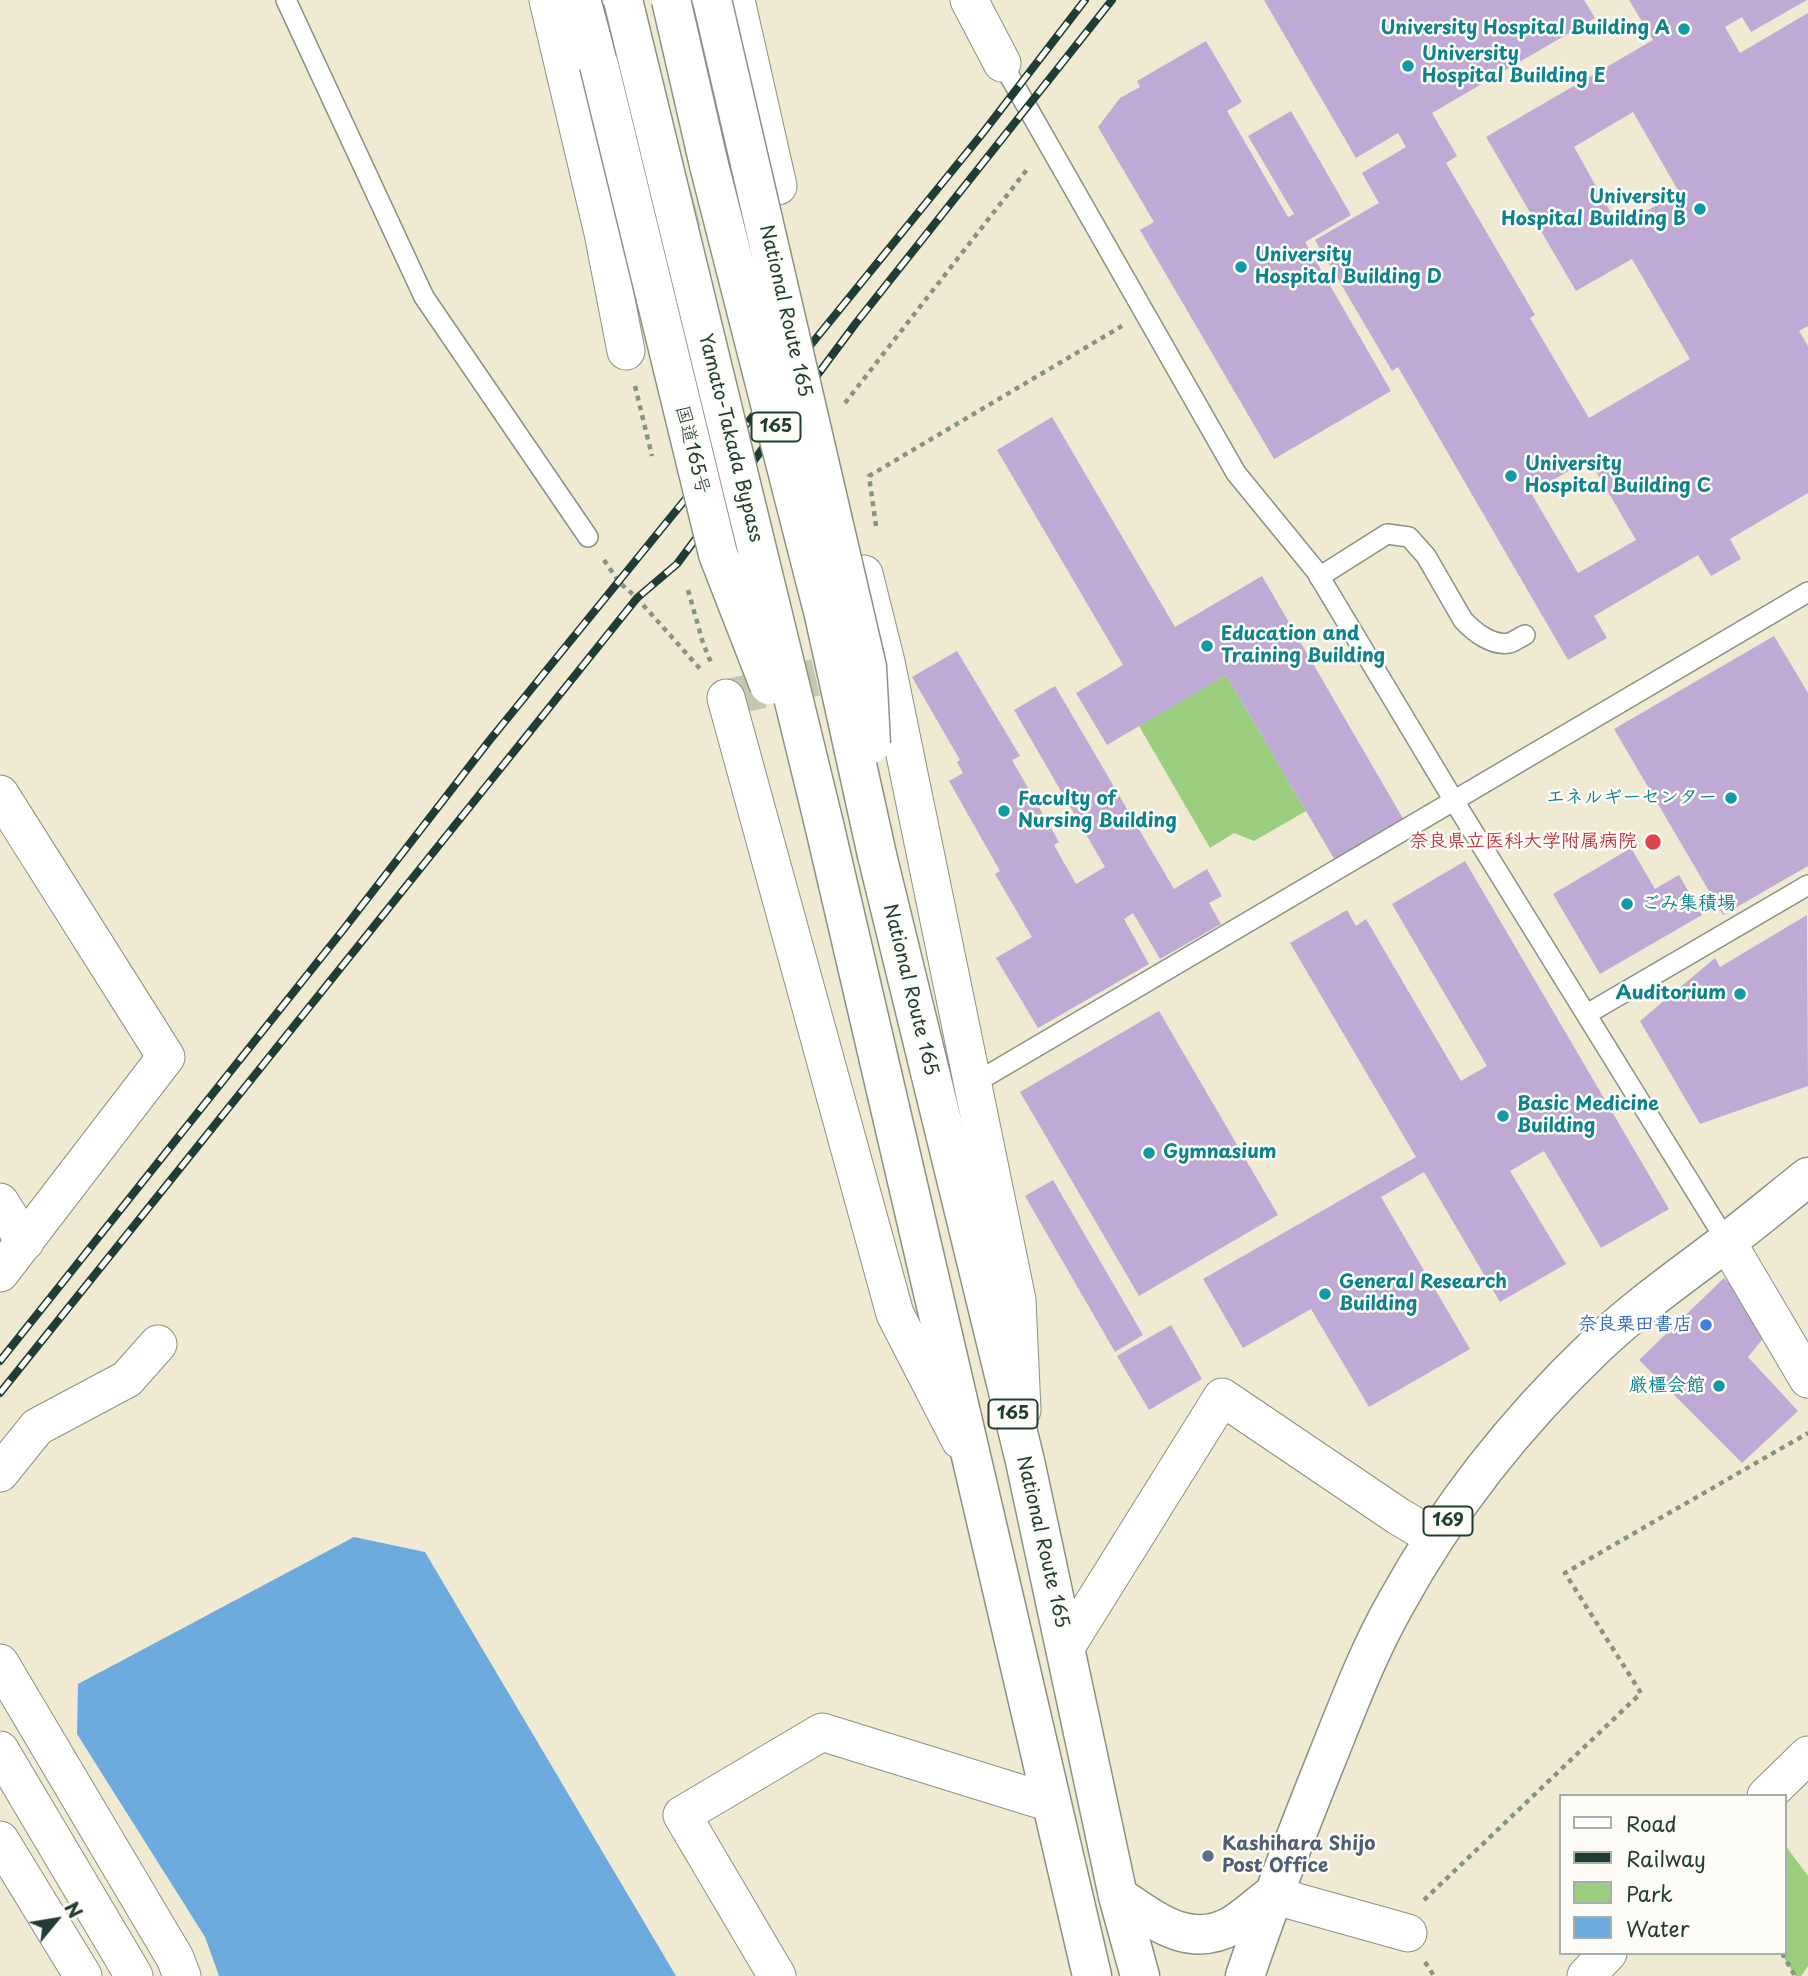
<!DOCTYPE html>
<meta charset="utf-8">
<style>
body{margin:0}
#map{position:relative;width:1808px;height:1976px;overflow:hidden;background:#f0ead2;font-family:"Playpen Sans",sans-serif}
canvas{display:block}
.legend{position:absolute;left:1559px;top:1794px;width:228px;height:161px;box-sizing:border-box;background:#fdfcf7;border:2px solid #a4b0a9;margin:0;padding:9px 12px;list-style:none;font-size:21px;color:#1f3d34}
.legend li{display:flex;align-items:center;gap:14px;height:35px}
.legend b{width:35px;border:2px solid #a4b0a9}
.north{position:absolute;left:21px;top:1885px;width:70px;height:70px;-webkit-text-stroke:5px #fdfcf7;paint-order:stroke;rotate:60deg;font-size:19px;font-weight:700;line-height:28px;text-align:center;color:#1f3d34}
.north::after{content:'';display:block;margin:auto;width:24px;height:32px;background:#1f3d34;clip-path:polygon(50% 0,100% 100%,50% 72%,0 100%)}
</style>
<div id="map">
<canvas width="1808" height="1976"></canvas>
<ul class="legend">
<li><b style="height:9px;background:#fff"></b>Road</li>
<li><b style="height:9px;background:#1f3d34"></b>Railway</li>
<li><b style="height:19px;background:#9ace7e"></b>Park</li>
<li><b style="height:19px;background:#6dabdf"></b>Water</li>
</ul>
<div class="north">N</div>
</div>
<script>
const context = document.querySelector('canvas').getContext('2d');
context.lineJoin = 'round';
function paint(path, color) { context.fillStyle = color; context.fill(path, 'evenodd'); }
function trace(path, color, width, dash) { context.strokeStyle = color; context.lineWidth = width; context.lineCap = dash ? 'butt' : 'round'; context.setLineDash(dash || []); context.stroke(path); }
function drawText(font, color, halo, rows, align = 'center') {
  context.font = font + ' "Playpen Sans","Klee One",sans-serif'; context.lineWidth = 5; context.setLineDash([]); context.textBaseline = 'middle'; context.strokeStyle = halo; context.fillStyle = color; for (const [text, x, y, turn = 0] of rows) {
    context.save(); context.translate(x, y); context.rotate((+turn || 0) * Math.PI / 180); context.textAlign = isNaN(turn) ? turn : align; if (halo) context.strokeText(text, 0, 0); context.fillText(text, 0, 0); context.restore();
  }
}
const green = new Path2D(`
 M1226 675 1306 811 1254 841 1234 833 1210 848 1139 726Z
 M1785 1845 1808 1876V1966L1801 1976H1795L1781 1953H1785Z`);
const water = new Path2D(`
 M354 1537 425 1552 676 1976H219L205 1937 77 1734 78 1684Z`);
const building = new Path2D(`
 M1264 0H1584L1595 18 1432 113 1457 156 1446 163 1535 315 1530 318 1589 418 1690 359 1632 259 1576 291 1486 137 1653 40 1629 0H1807L1751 32 1742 17 1725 27 1740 53 1808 13V326L1799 331 1808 346V493L1730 539 1741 559 1711 576 1698 555 1594 616 1607 638 1568 660 1398 367 1392 371 1315 240 1379 203 1362 173 1406 147 1398 133 1356 158ZM1633 112 1679 192 1619 227 1574 147ZM1589 459 1636 540 1578 573 1531 493Z
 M1206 41 1242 102 1227 111 1288 217 1294 214 1248 136 1291 111 1351 215 1305 242 1391 391 1274 459 1140 230 1154 222 1098 127 1120 98 1140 87 1137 81Z
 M1052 417 1175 627 1262 576 1405 822 1336 862 1226 675 1107 745 1076 693 1123 665 997 450Z
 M1774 636 1808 693V866L1723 915 1614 729Z
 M957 651 1020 756 1012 760 1059 842 1054 845 1076 884 1105 867 1014 710 1055 686 1174 889 1207 869 1222 896 1209 903 1221 924 1160 959 1133 913 1124 919 1149 964 1038 1028 996 958 1032 937 995 874 1000 871 949 781 963 773 957 762 960 760 912 677Z
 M1631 848 1655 889 1679 875 1702 915 1600 974 1553 894Z
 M1465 861 1669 1209 1601 1248 1544 1151 1510 1171 1566 1264 1500 1302 1424 1172 1381 1197 1470 1349 1369 1407 1311 1309 1243 1348 1203 1279 1416 1157 1290 943 1347 910 1356 926 1366 919 1461 1081 1487 1066 1392 904Z
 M1807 915 1808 1086 1700 1124 1640 1021 1715 958 1720 967Z
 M1159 1011 1278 1215 1139 1296 1020 1092Z
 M1053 1180 1143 1335 1115 1352 1025 1196Z
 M1724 1278 1771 1329 1748 1357 1798 1411 1742 1463 1639 1360Z
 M1171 1325 1202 1379 1149 1410 1117 1356Z`);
const streetTunnel = new Path2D(`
 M607 232 778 186
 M726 698 865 666`);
const path = new Path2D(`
 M635 386 652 456
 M845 403 1029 167
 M876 526 869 476 1122 326
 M604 560 619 582 637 598 702 671
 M688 590 703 643 712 665
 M1424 1900 1641 1693 1565 1573 1808 1433
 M1782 1953 1795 1976
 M1425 1962 1434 1976`);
const lane = new Path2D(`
 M286 0 424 297 588 537
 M1002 63 1236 473 1316 571 1459 809 1727 1242
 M1319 577 1387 534 1409 537 1426 556 1463 620C1474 632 1492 646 1509 643 1514 642 1520 637 1525 635
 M1587 1014 1808 885
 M973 1084 1808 592`);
const street = new Path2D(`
 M548 0 603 233 626 351
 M736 0 778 186
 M969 0 1002 63
 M864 574 886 662 1017 1300 1022 1410
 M726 698 895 1314 960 1440
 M0 794 166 1057 0 1273
 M0 1202 25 1242
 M1727 1242 1808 1379
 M0 1473 37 1427 127 1379 158 1344
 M1066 1647 1222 1397 1398 1516 1435 1538
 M0 1663 175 1958 182 1976
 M0 1750 134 1976
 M1766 1796 1808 1755
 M0 1840 83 1976
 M1272 1895 1408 1933
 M777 1976 682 1815 822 1732 1051 1803
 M1586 1976 1608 1953`);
const highway = new Path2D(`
 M581 0 599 65
 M824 824 1092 1976
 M877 855 1025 1461 1118 1896 1140 1976
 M1118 1896C1154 1920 1189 1950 1233 1925 1246 1917 1259 1905 1272 1895
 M1245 1976C1270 1902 1298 1830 1327 1758 1348 1706 1368 1652 1396 1603 1448 1508 1518 1420 1597 1345 1637 1307 1681 1276 1725 1243 1753 1222 1780 1199 1808 1177`);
const rail = new Path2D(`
 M0 1361 343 930 489 741 982 134 1085 0
 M0 1393 637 598 677 564 856 323 1112 0`);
const highwayBridge = new Path2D(`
 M623 0 824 824
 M671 0 709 165 824 615 877 855
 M712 0 867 667 871 744
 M599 65 718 554 769 685`);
const markers = [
 [1684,29,7,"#0f9aa8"],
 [1408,66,7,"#0f9aa8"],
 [1700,209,7,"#0f9aa8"],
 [1241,267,7,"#0f9aa8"],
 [1511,476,7,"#0f9aa8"],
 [1207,646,7,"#0f9aa8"],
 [1731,798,7,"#0f9aa8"],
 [1004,811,7,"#0f9aa8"],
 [1653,842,9,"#e0444e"],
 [1627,904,7,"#0f9aa8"],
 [1740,994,7,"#0f9aa8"],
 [1503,1116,7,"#0f9aa8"],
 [1149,1153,7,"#0f9aa8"],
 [1325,1294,7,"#0f9aa8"],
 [1706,1325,7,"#3f7fe0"],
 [1719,1386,7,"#0f9aa8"],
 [1208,1856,7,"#5c6f8a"]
];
const shields = [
 [776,427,49],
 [1013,1414,49],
 [1448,1521,49]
];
const shieldNames = [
 ["165",776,427],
 ["165",1013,1414],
 ["169",1448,1521]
];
const cultureNames = [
 ["University Hospital Building A",1670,29,"right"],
 ["University",1422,55],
 ["Hospital Building E",1422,77],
 ["University",1686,198,"right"],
 ["Hospital Building B",1686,220,"right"],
 ["University",1255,256],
 ["Hospital Building D",1255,278],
 ["University",1525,465],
 ["Hospital Building C",1525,487],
 ["Education and",1221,635],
 ["Training Building",1221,657],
 ["エネルギーセンター",1717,798,"right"],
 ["Faculty of",1018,800],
 ["Nursing Building",1018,822],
 ["ごみ集積場",1641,904],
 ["Auditorium",1726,994,"right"],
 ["Basic Medicine",1517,1105],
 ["Building",1517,1127],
 ["Gymnasium",1163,1153],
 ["General Research",1339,1283],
 ["Building",1339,1305],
 ["厳橿会館",1705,1386,"right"]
];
const streetNames = [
 ["National Route 165",785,311,77],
 ["Yamato-Takada Bypass",730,438,76],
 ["国道165号",692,450,76],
 ["National Route 165",910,990,76],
 ["National Route 165",1042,1542,77]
];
const healthNames = [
 ["奈良県立医科大学附属病院",1637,842]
];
const shopNames = [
 ["奈良栗田書店",1692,1325]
];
const serviceNames = [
 ["Kashihara Shijo",1222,1845],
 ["Post Office",1222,1867]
];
paint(green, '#9ace7e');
paint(water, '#6dabdf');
paint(building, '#beaad5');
trace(streetTunnel, '#c6c7b2', 37, [37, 18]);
trace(lane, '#889483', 22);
trace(street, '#889483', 39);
trace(highway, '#889483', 41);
trace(path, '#889483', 4.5, [5, 5]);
trace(lane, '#fff', 19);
trace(street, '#fff', 37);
trace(highway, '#fff', 38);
trace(rail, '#1f3d34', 8);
trace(rail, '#fdfcf7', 5, [16]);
trace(highwayBridge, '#889483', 41, []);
trace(highwayBridge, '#fff', 38);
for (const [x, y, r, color] of markers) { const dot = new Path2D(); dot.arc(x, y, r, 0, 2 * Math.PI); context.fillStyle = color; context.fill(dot); trace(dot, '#fdfcf7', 2.5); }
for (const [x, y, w] of shields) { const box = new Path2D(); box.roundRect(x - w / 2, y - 14.5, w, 29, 5); context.fillStyle = '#fdfcf7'; context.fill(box); trace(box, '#1f3d34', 2); }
drawText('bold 18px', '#1f3d34', null, shieldNames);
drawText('bold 19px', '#0d838f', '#fdfcf7', cultureNames, 'left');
drawText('19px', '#1f3d34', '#fdfcf7', streetNames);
drawText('bold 19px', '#be3a42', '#fdfcf7', healthNames, 'right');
drawText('bold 19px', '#366cbe', '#fdfcf7', shopNames, 'right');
drawText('bold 19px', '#4e5e75', '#fdfcf7', serviceNames, 'left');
</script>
